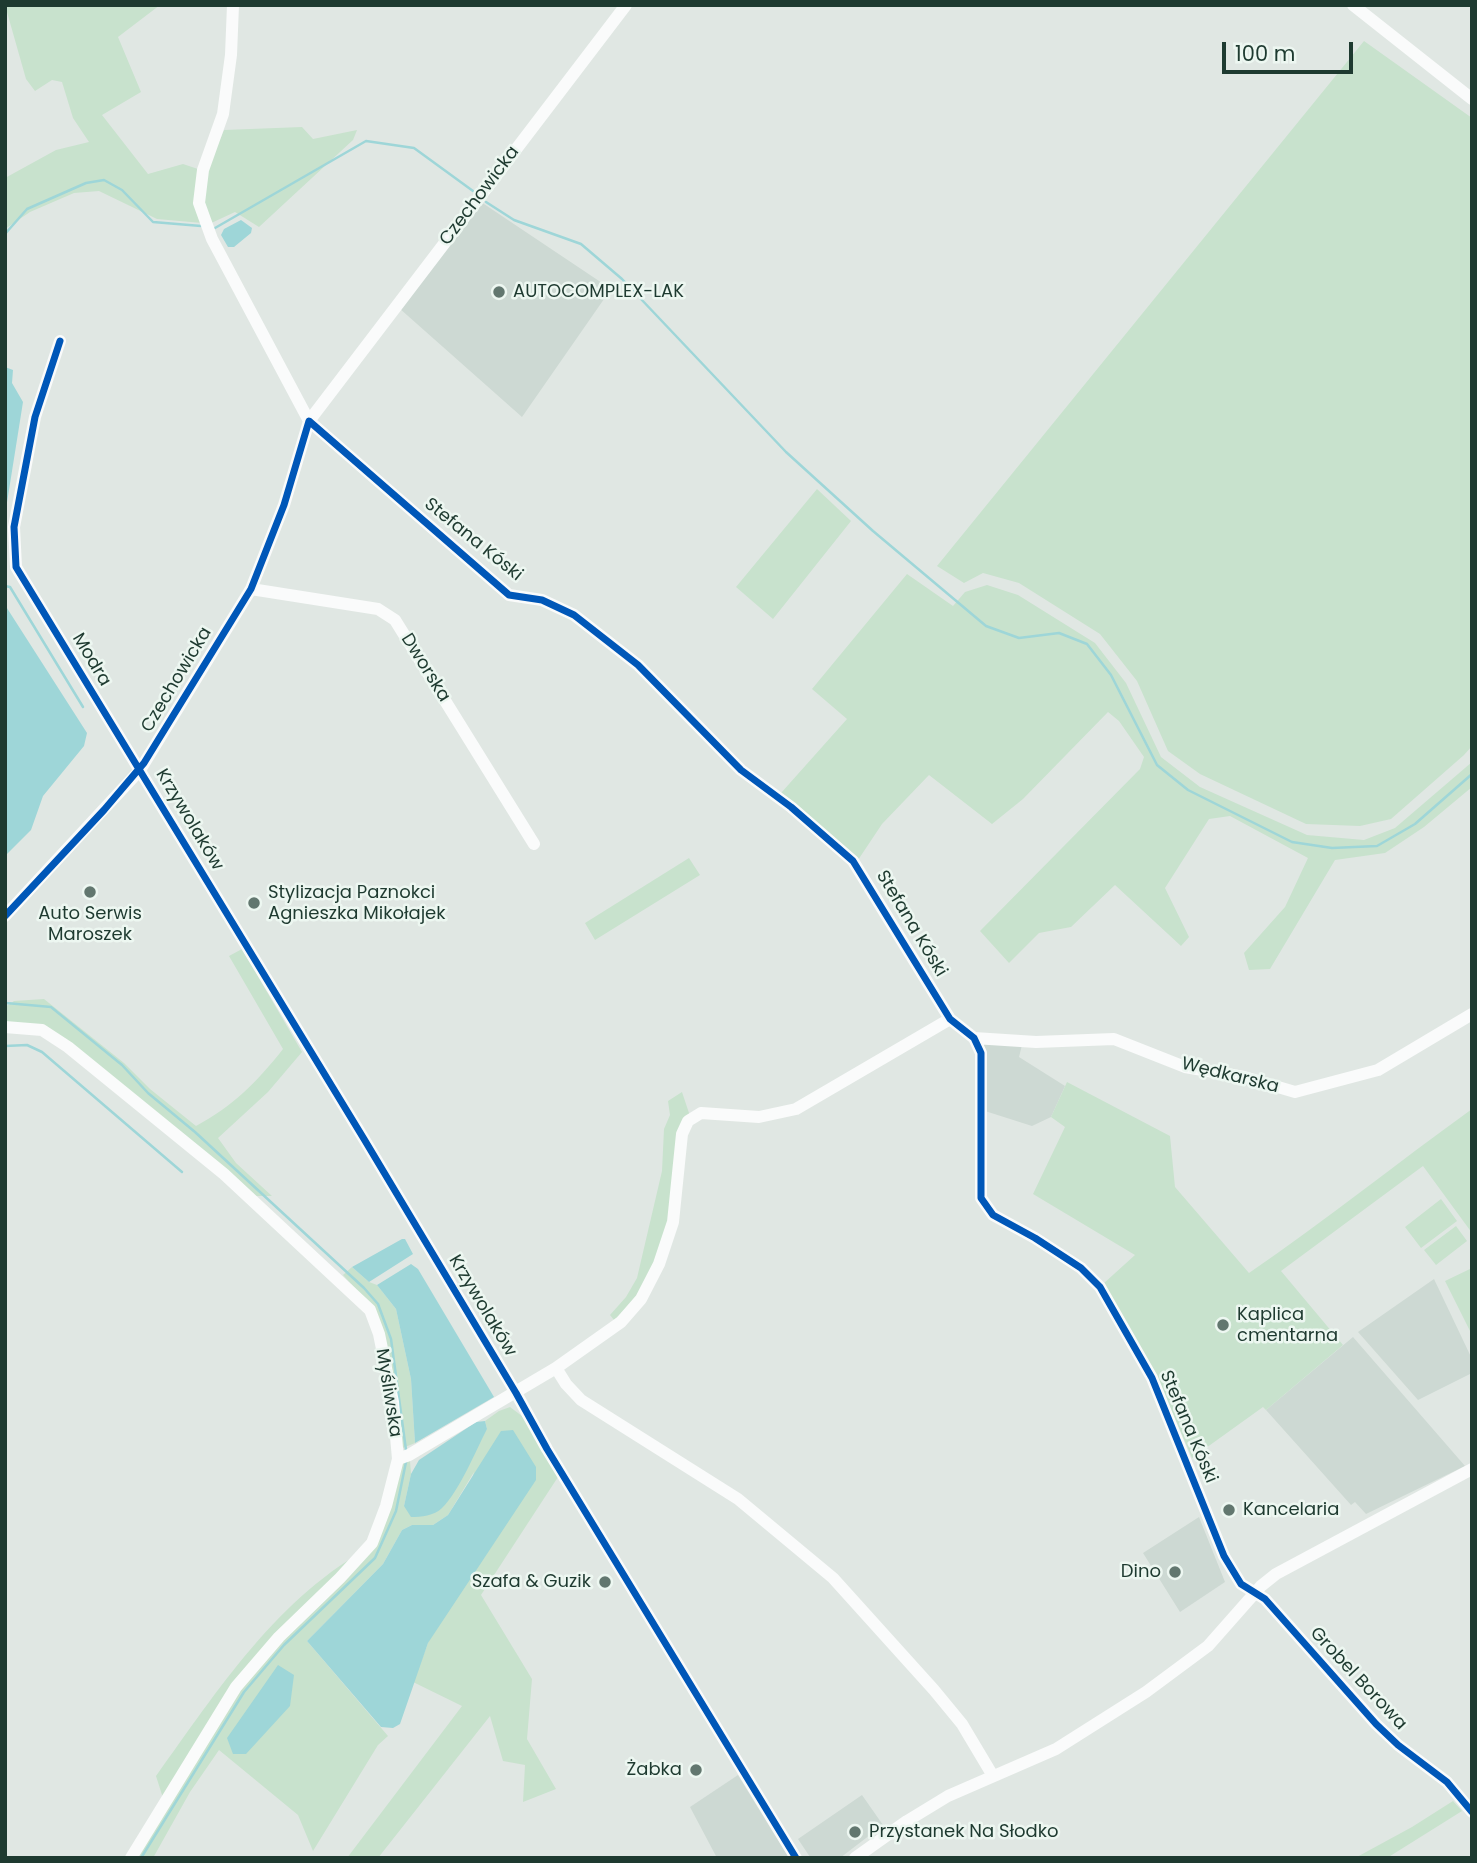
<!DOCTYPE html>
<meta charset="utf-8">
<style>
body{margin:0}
#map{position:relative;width:1477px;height:1863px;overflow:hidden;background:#e0e7e3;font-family:Poppins,sans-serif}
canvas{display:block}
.frame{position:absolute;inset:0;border:7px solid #1e3a30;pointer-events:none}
.scale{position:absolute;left:1222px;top:42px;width:131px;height:32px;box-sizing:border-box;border:4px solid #1e3a30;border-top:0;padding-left:9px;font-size:21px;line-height:24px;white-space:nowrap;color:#1e3a30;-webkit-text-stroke:5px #edf7f1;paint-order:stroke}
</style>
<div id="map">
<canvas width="1477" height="1863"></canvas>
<div class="frame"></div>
<div class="scale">100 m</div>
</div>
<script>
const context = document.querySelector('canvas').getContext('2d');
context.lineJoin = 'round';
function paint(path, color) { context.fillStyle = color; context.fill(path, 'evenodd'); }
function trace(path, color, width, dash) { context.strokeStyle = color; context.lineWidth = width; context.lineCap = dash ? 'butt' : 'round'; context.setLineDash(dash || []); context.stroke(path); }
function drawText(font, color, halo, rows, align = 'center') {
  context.font = font + ' Poppins,sans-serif'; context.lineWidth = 5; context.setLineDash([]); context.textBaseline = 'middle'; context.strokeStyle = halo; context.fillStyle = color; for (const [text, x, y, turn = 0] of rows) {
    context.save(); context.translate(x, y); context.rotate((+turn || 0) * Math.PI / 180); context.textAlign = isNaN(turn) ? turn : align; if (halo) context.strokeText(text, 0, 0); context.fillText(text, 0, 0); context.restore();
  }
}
const built = new Path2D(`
 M481 202 611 289 522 417 399 308Z
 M980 1043 1022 1045 1019 1057 1065 1086 1051 1117 1032 1126 985 1111Z
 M1434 1279 1472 1359V1373L1418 1400 1358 1332Z
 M1353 1337 1465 1466 1366 1514 1355 1502 1351 1505 1266 1410Z
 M1199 1517 1225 1582 1180 1612 1143 1553Z
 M738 1775 776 1837 789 1858H717L690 1807Z
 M862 1795 883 1825 840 1858 810 1857 798 1839Z`);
const green = new Path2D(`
 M5 5H160L118 37 141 92 102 115 148 174 183 164 201 170 202 223 157 219 99 191 74 193 30 212 5 229V178L56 150 89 142 73 118 62 82 52 80 35 91 26 79Z
 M1364 41 1472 118V746L1464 755 1391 819 1360 826 1306 824 1200 774 1168 751 1137 681 1100 634 1019 583 983 573 964 583 937 566Z
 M302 127 313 139 357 130 353 140 259 227 235 212 207 225C199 186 209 165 224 130Z
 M817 489 851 521 773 619 736 587Z
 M907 574 953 606 965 592 987 585 1018 595 1095 643 1126 683 1161 757 1200 787 1307 835 1364 840 1395 828 1472 762V787L1424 827 1385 853 1335 860 1270 969 1249 970 1244 953 1285 907 1308 858 1230 816 1209 819 1165 888 1189 937 1181 946 1115 885 1071 927 1039 933 1009 963 980 931 1140 769 1144 757 1119 721 1108 712 1023 799 992 824 929 775 882 824 858 860 781 793 847 719 812 689Z
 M689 858 700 875 595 940 585 923Z
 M242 949 302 1052 268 1092 218 1138 236 1163 272 1196H256L70 1043 5 1023V1007L14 1001 44 999 124 1063 150 1089 196 1126C232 1107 258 1081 283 1049L229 956Z
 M1067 1082 1170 1136 1175 1187 1249 1273C1325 1221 1397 1163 1472 1109V1233L1423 1166 1281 1271 1343 1345 1266 1410 1263 1407 1192 1458C1166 1397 1139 1339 1103 1284L1135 1255 1033 1194 1065 1127 1051 1117Z
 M682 1092 690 1116 668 1221 656 1261 640 1295 614 1320 610 1315 626 1297 637 1278 662 1171 664 1129 670 1115 668 1101Z
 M1441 1199 1457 1221 1421 1248 1405 1227Z
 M1456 1226 1467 1241 1436 1265 1424 1250Z
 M352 1267 369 1282 377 1285 396 1309 411 1379 415 1443 400 1449 372 1307 343 1275Z
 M1472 1268V1335L1445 1281Z
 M510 1407 522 1416 558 1477 481 1595 532 1679 527 1739 556 1789 523 1802 525 1765 503 1761 490 1716 378 1858H347L462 1706 413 1682 428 1643 474 1472 448 1515 433 1525H412L402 1530 383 1564 307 1641 388 1736 378 1745 313 1851 298 1815 219 1750 190 1792 153 1858H135L163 1798 156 1776C218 1690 278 1596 374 1545L400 1464 410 1461 411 1474 404 1506 487 1429 485 1421 499 1411Z
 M1453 1801 1462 1811 1387 1858H1355L1412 1827Z`);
const water = new Path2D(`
 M241 220 252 228 251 233 234 247H228L221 235 224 229Z
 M5 367 13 370 12 383 23 402 5 515Z
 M5 605 87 733 84 746 43 796 31 830 5 856Z
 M402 1239H405L413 1254 369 1282 352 1267Z
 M411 1264 418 1269 494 1397 415 1443 411 1379 396 1309 377 1285Z
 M485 1421 487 1429C476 1450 459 1492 442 1508 434 1516 421 1517 411 1517L404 1506 411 1474 419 1460 476 1422Z
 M513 1430 536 1467V1480L428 1643 400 1724 393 1728 381 1727 307 1641 383 1564 402 1530 412 1525H433L448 1515 501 1431Z
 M278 1665 294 1675 290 1706 246 1754H233L227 1738Z`);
const stream = new Path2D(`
 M486 202 514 220 581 244 622 279 786 452 873 531 986 626 1019 638 1059 633 1087 644 1111 675 1157 765 1188 790 1292 842 1332 848 1377 846 1415 824 1472 774
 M215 228 366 141 414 148 473 191
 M5 234 27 209 86 183 104 180 122 190 153 222 201 226
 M5 586 10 587 83 707
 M6 1003 51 1007 122 1065 148 1093 195 1132 364 1288 378 1304 391 1339 406 1450
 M5 1046 27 1045 42 1052 182 1172
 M141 1858 244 1692 284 1645 375 1558 396 1511 406 1462`);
const minor = new Path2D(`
 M233 5 231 55 223 114 203 170 199 203 212 239 309 421 509 595 542 600 574 615 638 665 741 770 791 807 853 861 950 1019 974 1038 981 1053V1198L993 1215 1035 1238 1081 1268 1100 1287 1152 1378 1224 1556 1241 1584 1265 1599 1376 1724 1398 1745 1447 1782 1472 1812
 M1353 5 1472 99
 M60 341 35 417 14 527 16 567 364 1139 516 1393 547 1449 796 1858
 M251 589 378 609 395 620 534 844
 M5 916 140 770 251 589 284 505 309 421 626 5
 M5 1027 42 1030 68 1047 224 1174 370 1310 379 1334 393 1402 398 1459 386 1506 372 1543 340 1578 279 1637 236 1687 131 1858
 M974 1038 1036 1042 1114 1039 1185 1067 1244 1077 1295 1092 1378 1070 1472 1014
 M556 1368 566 1384 581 1400 738 1499 833 1578 934 1690 962 1724 993 1776
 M398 1459 409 1455 556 1368 621 1322 641 1299 659 1264 673 1222 682 1134 688 1121 701 1113 759 1117 796 1109 950 1019
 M855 1858 907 1821 948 1796 1056 1749 1146 1692 1208 1646 1261 1586 1276 1574 1472 1469`);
const cycleway = new Path2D(`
 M60 341 35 417 14 527 16 567 364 1139 516 1393 547 1449 796 1858
 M5 916 104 810 144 763 251 589 284 505 309 421 509 595 542 600 574 615 638 665 741 770 791 807 853 861 950 1019 974 1038 981 1053V1198L993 1215 1035 1238 1081 1268 1100 1287 1152 1378 1224 1556 1241 1584 1265 1599 1376 1724 1398 1745 1447 1782 1472 1812`);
const markers = [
 [499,292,7,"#62776f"],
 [90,892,7,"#62776f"],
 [254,903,7,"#62776f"],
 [1223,1325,7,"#62776f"],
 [1229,1510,7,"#62776f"],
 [1175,1572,7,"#62776f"],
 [605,1582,7,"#62776f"],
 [696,1770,7,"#62776f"],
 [855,1832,7,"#62776f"]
];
const streetNames = [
 ["Czechowicka",480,196,-53],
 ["Stefana Kóski",473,540,39],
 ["Modra",91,660,59],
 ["Dworska",425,668,58],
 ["Czechowicka",177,680,-59],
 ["Krzywolaków",189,820,59],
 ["Stefana Kóski",911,924,59],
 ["Wędkarska",1230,1076,14],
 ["Krzywolaków",482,1306,59],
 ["Myśliwska",388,1393,81],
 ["Stefana Kóski",1188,1427,67],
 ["Grobel Borowa",1358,1679,47]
];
const poiNames = [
 ["AUTOCOMPLEX-LAK",513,292],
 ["Stylizacja Paznokci",268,893],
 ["Agnieszka Mikołajek",268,914],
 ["Auto Serwis",90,914,"center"],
 ["Maroszek",90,935,"center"],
 ["Kaplica",1237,1315],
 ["cmentarna",1237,1336],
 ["Kancelaria",1243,1510],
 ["Dino",1161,1572,"right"],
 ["Szafa & Guzik",591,1582,"right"],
 ["Żabka",682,1770,"right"],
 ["Przystanek Na Słodko",869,1832]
];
paint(built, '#cdd9d3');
paint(green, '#c8e2cd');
paint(water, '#9ed6d8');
trace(stream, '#9ed6d8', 2.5);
trace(minor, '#fafbfb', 12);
trace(cycleway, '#0057b8', 7);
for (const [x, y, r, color] of markers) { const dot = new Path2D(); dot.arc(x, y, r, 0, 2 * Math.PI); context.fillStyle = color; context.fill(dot); trace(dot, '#edf7f1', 2.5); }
drawText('18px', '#1e3a30', '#edf7f1', streetNames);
drawText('18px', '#1e3a30', '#edf7f1', poiNames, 'left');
</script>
